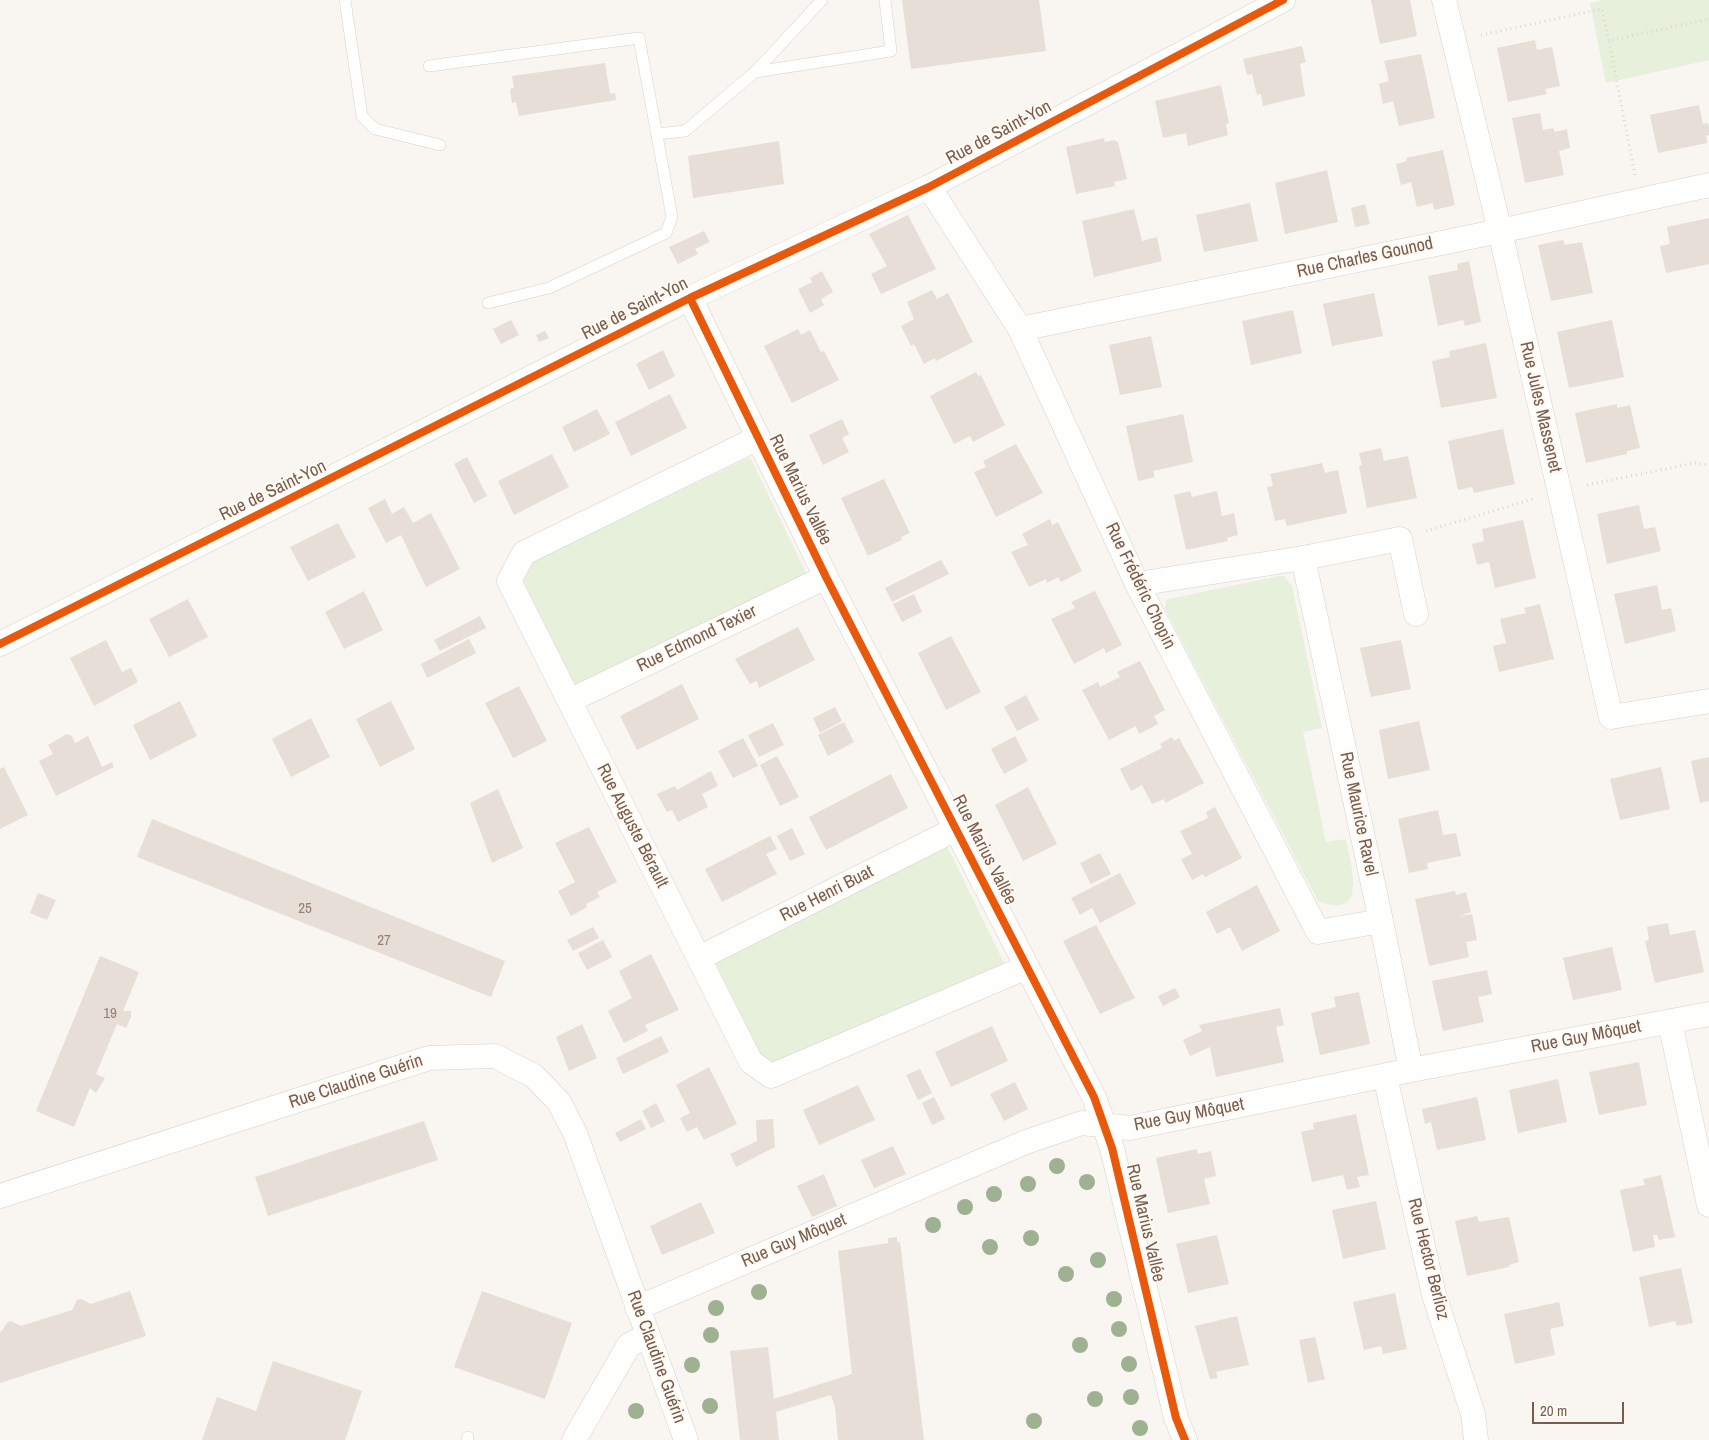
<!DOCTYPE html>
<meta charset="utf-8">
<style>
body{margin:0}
#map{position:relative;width:1709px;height:1440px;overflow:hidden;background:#f9f5f0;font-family:"Archivo Narrow",sans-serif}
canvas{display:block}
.scale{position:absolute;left:1532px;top:1402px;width:92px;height:22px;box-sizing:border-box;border:2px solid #7a5c4d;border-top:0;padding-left:6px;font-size:15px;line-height:18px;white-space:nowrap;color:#7a5c4d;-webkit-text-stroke:4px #fffaf3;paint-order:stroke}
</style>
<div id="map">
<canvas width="1709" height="1440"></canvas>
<div class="scale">20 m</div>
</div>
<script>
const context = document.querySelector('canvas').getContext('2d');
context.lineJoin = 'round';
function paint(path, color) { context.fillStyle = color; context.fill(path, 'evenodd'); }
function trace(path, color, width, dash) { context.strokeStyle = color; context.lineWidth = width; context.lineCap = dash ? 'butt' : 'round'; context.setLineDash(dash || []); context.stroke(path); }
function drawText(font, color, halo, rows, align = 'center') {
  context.font = font + ' "Archivo Narrow",sans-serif'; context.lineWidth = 4; context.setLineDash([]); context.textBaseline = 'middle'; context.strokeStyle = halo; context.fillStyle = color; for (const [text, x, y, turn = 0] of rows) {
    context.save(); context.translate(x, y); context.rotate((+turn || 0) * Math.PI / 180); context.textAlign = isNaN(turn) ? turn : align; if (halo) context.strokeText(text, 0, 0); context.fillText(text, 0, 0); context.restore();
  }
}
const green = new Path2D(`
 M1604 0H1709V60L1606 83 1590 3Z
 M750 457 807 575 573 687 521 577 523 566Z
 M1279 576H1284L1292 586 1322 728 1303 732 1326 842 1346 839C1351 866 1369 921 1318 901L1165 609 1166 601 1169 599Z
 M947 846 1004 963 774 1065 760 1058 714 962Z`);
const building = new Path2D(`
 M902 0H1039L1046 51 911 69Z
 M1371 0H1410L1417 36 1380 44Z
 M1535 40 1537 50 1552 47 1560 86 1545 89 1547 94 1508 102 1497 48Z
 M1302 46 1306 62 1300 64 1305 96 1263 106 1261 94 1257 95 1252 74 1247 75 1243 59Z
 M1421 54 1435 118 1399 126 1393 101 1383 104 1379 84 1389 81 1384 61Z
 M605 63 610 94 615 93 616 100 519 116 516 102 512 103 510 89 514 88 512 76Z
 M1221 85 1229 123 1226 124 1228 135 1188 146 1186 133 1163 138 1155 101Z
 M1699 105 1703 124 1708 123 1709 127V135L1706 136 1707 143 1658 153 1650 115Z
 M1540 113 1543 130 1553 128 1555 132 1567 129 1570 148 1559 151 1564 175 1525 183 1512 118Z
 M1104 138 1105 142 1114 140 1118 142 1127 179 1114 182 1115 186 1076 194 1066 147Z
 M779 141 784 184 693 198 688 156Z
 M1443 150 1455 205 1434 210 1433 203 1417 207 1411 182 1401 185 1396 164 1407 161 1406 158Z
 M1327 170 1338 222 1285 234 1275 183Z
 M1250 203 1258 241 1204 252 1196 215Z
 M1365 204 1370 224 1355 227 1351 208Z
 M1134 209 1142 241 1157 237 1162 261 1094 277 1082 221Z
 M908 215 936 269 881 294 871 274 887 266 869 234Z
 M1709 218V264L1666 273 1660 246 1670 244 1667 227Z
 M704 231 710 242 695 249 698 254 678 264 669 247Z
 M1563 240 1565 245 1582 242 1593 293 1551 301 1538 245Z
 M1469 261 1481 322 1465 326 1463 320 1438 326 1428 276 1458 270 1457 264Z
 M822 271 833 292 821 299 824 305 810 313 798 289 812 282 810 278Z
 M932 290 937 299 948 293 973 342 936 361 935 358 924 364 914 344 911 346 901 326 914 319 907 302Z
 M1374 293 1383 336 1332 346 1323 304Z
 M1293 310 1302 353 1251 365 1242 321Z
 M511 320 519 335 501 344 493 329Z
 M1612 320 1624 377 1569 388 1557 332Z
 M798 329 801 335 810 330 821 352 824 351 839 380 792 403 764 346Z
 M545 331 549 338 539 342 536 335Z
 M1151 336 1162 387 1120 395 1109 345Z
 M1486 343 1497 398 1441 408 1432 361 1450 357 1449 351Z
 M663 350 675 376 649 390 636 364Z
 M976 372 978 376 981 375 1005 425 973 442 970 436 954 444 930 396Z
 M670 394 687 428 631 456 615 422Z
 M1617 404V408L1630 405 1640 448 1627 451V454L1586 463 1575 413Z
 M597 409 610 434 574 452 562 427Z
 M1183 414 1193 462 1153 471 1155 477 1138 481 1126 426Z
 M842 419 849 434 842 438 849 452 823 465 809 435Z
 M1503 429 1515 484 1474 493 1472 487 1458 490 1448 441Z
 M1016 444 1043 493 996 517 974 472 986 467 983 461Z
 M1381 448 1384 461 1408 456 1417 498 1367 508 1359 466 1362 465 1359 453Z
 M552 454 569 487 514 515 498 481Z
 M467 457 487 496 474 503 454 464Z
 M1322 463 1325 473 1338 470 1347 513 1287 526 1285 519 1275 521 1267 487 1273 486 1270 474Z
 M884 479 910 533 901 537 902 540 868 556 841 498Z
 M1190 491 1192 497 1217 491 1222 516 1234 513 1238 535 1227 538 1228 541 1186 550 1174 495Z
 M385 499 392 514 404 507 413 523 431 513 460 569 426 587 401 535 386 543 368 508Z
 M1639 505 1644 529 1655 527 1661 551 1607 564 1597 514Z
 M1050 519 1052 525 1058 522 1082 571 1061 582 1058 577 1047 583 1046 579 1029 587 1011 552 1028 545 1022 534Z
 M1523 520 1536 578 1495 588 1489 562 1477 565 1472 544 1484 541 1482 529Z
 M338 523 356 557 308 581 290 547Z
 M941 560 949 574 892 602 885 588Z
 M1657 585 1662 610 1671 608 1676 631 1625 644 1614 594Z
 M364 591 383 630 344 649 325 612Z
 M1095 591 1122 645 1106 653 1104 648 1074 664 1051 619 1075 608 1071 602Z
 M914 594 922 612 902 622 893 604Z
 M188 599 208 637 169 657 149 619Z
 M1540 604 1554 659 1499 672 1493 646 1506 643 1500 619 1526 613 1524 608Z
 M480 616 486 628 440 651 434 640Z
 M798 627 815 660 759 688 757 681 750 684 735 659Z
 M951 636 981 692 946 710 918 653Z
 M469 639 476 653 427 678 421 664Z
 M106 640 122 672 131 668 138 682 94 706 70 658Z
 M1401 640 1411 689 1371 697 1360 648Z
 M1140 661 1165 710 1154 716 1158 724 1139 734 1136 726 1109 740 1082 690 1098 682 1100 687 1120 677 1117 672Z
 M682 684 699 719 637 750 620 716Z
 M519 686 547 741 513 758 485 703Z
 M1026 695 1039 720 1017 731 1004 707Z
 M180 701 197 736 150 760 133 725Z
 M391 701 415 749 380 767 356 719Z
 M835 707 842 721 820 733 813 718Z
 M311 718 330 757 291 777 272 739Z
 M1419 721 1430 770 1388 779 1379 730Z
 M844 722 854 742 828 756 818 735Z
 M773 723 784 745 759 757 748 735Z
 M67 734 72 736 75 743 88 736 102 767 112 762 114 767 56 796 39 761 53 754 48 745Z
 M1015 736 1028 761 1004 774 991 749Z
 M1172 737 1174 741 1179 738 1204 783 1165 803 1164 799 1152 804 1142 785 1131 791 1120 769 1162 748 1160 744Z
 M743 738 758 766 733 778 718 751Z
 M777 756 799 797 780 806 760 765Z
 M1709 757V801L1700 803 1691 761Z
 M4 767 28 815 0 829V769Z
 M1661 767 1670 809 1620 820 1610 779Z
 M711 771 718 786 702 794 708 807 678 822 672 810 667 812 657 794 675 786 677 790Z
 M891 774 908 808 826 850 809 817Z
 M1028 787 1057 844 1023 861 995 805Z
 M498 789 523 848 492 863 470 803Z
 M1215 807 1242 858 1205 877 1203 874 1192 880 1181 859 1192 854 1180 831 1208 818 1206 812Z
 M1438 810 1443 835 1456 833 1461 856 1427 863 1428 869 1409 873 1398 819Z
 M152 819 505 961 491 997 137 857Z
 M589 827 617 882 597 892 600 897 586 904 587 907 571 916 558 891 575 882 555 843Z
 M792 828 805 854 790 861 777 836Z
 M770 836 777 849 766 854 777 874 722 902 705 869Z
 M1100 853 1111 874 1091 884 1080 863Z
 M1120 873 1136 904 1100 923 1092 908 1080 915 1071 898Z
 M1257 885 1280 931 1242 951 1230 927 1217 934 1206 912Z
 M1455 891 1456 895 1466 892 1471 912 1460 916 1472 914 1477 940 1466 942 1469 957 1429 966 1415 899Z
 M38 893 56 900 47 920 30 913Z
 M1668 923 1670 935 1695 930 1704 972 1655 983 1645 941 1649 940 1647 927Z
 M1096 925 1135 998 1100 1014 1063 941Z
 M593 927 599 938 573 951 567 940Z
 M603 940 612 957 587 970 578 953Z
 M1612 947 1622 990 1573 1000 1563 958Z
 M651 954 679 1010 645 1025 648 1031 624 1043 608 1011 632 998 619 971Z
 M100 956 139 972 123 1011H131V1017L126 1028 117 1024 96 1074 105 1078 96 1093 90 1088 74 1127 36 1111Z
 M1487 970 1492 994 1478 997 1484 1022 1443 1031 1432 981Z
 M1175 988 1180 997 1163 1006 1158 996Z
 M1359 992 1370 1044 1320 1055 1311 1013 1336 1007 1334 997Z
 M1280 1008 1284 1025 1276 1027 1284 1062 1216 1077 1210 1047 1190 1056 1183 1040 1202 1031 1199 1025Z
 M582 1024 597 1058 569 1071 556 1037Z
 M992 1026 1008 1061 951 1087 935 1052Z
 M661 1036 669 1052 623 1074 616 1058Z
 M1639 1062 1647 1105 1599 1115 1589 1072Z
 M709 1067 737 1124 704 1140 697 1127 687 1132 680 1118 690 1113 676 1085Z
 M920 1069 932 1093 918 1100 906 1075Z
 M1558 1079 1567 1122 1518 1133 1509 1090Z
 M1015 1082 1028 1109 1004 1121 990 1094Z
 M858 1085 875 1120 819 1145 803 1110Z
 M934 1097 945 1119 932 1125 922 1103Z
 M1477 1097 1486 1140 1437 1150 1431 1122 1425 1124 1422 1109Z
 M656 1103 665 1121 651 1128 642 1111Z
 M1356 1114 1369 1175 1357 1177 1360 1187 1347 1190 1343 1175 1312 1182 1301 1132 1314 1129 1313 1123Z
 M641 1119 646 1129 620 1142 615 1133Z
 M773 1119 775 1147 736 1167 730 1154 757 1141 756 1120Z
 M424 1121 438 1160 268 1216 255 1177Z
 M893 1146 906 1174 874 1188 861 1160Z
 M1197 1149 1198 1154 1211 1151 1216 1176 1204 1179 1210 1204 1168 1213 1156 1158Z
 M824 1174 837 1206 812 1217 797 1186Z
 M1661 1175 1675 1237 1659 1240 1657 1235H1653L1655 1247 1633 1252 1620 1190 1645 1185 1643 1179Z
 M1376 1201 1386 1249 1343 1259 1332 1210Z
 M701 1202 715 1233 662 1255 650 1226Z
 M1477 1216 1479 1222 1509 1217 1519 1262 1509 1265V1267L1467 1276 1455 1221Z
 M1217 1235 1229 1284 1188 1293 1176 1244Z
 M897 1237V1242H900L924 1440H838L835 1407 831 1395 776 1412 779 1440H740L730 1351 768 1347 774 1399 852 1374 838 1251 888 1243V1238Z
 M1681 1268 1693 1323 1677 1326 1675 1321 1649 1327 1639 1277Z
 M130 1291 146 1336 0 1383V1333L8 1322 11 1321 21 1326 72 1310 77 1300 81 1299 91 1304Z
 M482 1291 572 1323 545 1399 454 1367Z
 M1395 1293 1407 1349 1383 1354 1381 1346 1364 1350 1353 1302Z
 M1559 1302 1564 1326 1550 1329 1555 1355 1515 1364 1504 1314Z
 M1237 1316 1249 1365 1216 1372 1218 1378 1210 1379 1195 1326Z
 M1315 1337 1325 1379 1308 1383 1299 1340Z
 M273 1361 362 1391 345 1440H202L217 1397 256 1411Z`);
const path = new Path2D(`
 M1481 35 1602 9 1609 41
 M1635 175 1609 41 1709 19
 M1587 485 1695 463 1709 465
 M1426 531 1533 499`);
const service = new Path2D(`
 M345 0 362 116 375 129 440 145
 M429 66 639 38 672 217 666 233 549 288 488 303
 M755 72 891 51 885 0
 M657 134 685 131 755 72 822 0
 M467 1440 468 1437`);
const minor = new Path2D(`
 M1444 0 1500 231 1611 717 1709 701
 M929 187 1020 329 1137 584 1318 932 1381 921
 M690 298 826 577 1094 1097 1112 1148 1176 1418 1185 1440
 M1020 329 1500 231 1709 185
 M758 438 524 553 509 581 751 1062 771 1076 1027 967
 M1303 558 1400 539 1416 614
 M1137 584 1303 558 1381 921 1411 1070
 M0 644 690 298 929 187 1283 0
 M569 701 826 577
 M699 958 956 829
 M1670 1022 1709 1205
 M1385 1076 1434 1295 1473 1414 1476 1440
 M0 1196 429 1058 495 1056 534 1076 559 1102 575 1133 686 1440
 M637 1308 1026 1142 1082 1123 1130 1128 1411 1070 1709 1014
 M574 1440 629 1345 647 1336`);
const cycleway = new Path2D(`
 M690 298 826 577 1094 1097 1112 1148 1176 1418 1185 1440
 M0 644 690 298 929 187 1283 0`);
const trees = [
 [1057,1166],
 [1087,1182],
 [1028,1184],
 [994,1194],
 [965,1207],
 [933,1225],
 [1031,1238],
 [990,1247],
 [1098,1260],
 [1066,1274],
 [759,1292],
 [1114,1299],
 [716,1308],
 [1119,1329],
 [711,1335],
 [1080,1345],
 [1129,1364],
 [692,1365],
 [1131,1397],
 [1095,1399],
 [710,1406],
 [636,1411],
 [1034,1421],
 [1140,1428]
];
const numberNames = [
 ["25",305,909],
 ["27",384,941],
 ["19",110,1014]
];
const streetNames = [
 ["Rue de Saint-Yon",999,133,-28],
 ["Rue Charles Gounod",1365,258,-12],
 ["Rue de Saint-Yon",635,309,-27],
 ["Rue Jules Massenet",1540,407,77],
 ["Rue Marius Vallée",800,490,64],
 ["Rue de Saint-Yon",273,491,-26],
 ["Rue Frédéric Chopin",1140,586,64],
 ["Rue Edmond Texier",697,639,-26],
 ["Rue Maurice Ravel",1358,814,78],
 ["Rue Auguste Bérault",632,826,63],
 ["Rue Marius Vallée",984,850,63],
 ["Rue Henri Buat",827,894,-27],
 ["Rue Guy Môquet",1586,1037,-11],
 ["Rue Claudine Guérin",356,1082,-18],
 ["Rue Guy Môquet",1189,1115,-11],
 ["Rue Marius Vallée",1145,1223,77],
 ["Rue Guy Môquet",794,1241,-23],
 ["Rue Hector Berlioz",1428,1259,76],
 ["Rue Claudine Guérin",656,1357,70]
];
paint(green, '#e7f0db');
paint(building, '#e6ded7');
trace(service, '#d7d1cb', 12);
trace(minor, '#d7d1cb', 25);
trace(path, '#dcd5d0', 3, [1, 4]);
trace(service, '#fefefd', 11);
trace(minor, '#fefefd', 24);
trace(cycleway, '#e8590c', 8);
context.fillStyle = '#9eb190';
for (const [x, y] of trees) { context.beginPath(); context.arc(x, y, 8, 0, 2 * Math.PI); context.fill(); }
drawText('15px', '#977e72', null, numberNames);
drawText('18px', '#7a5c4d', '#fffaf3', streetNames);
</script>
